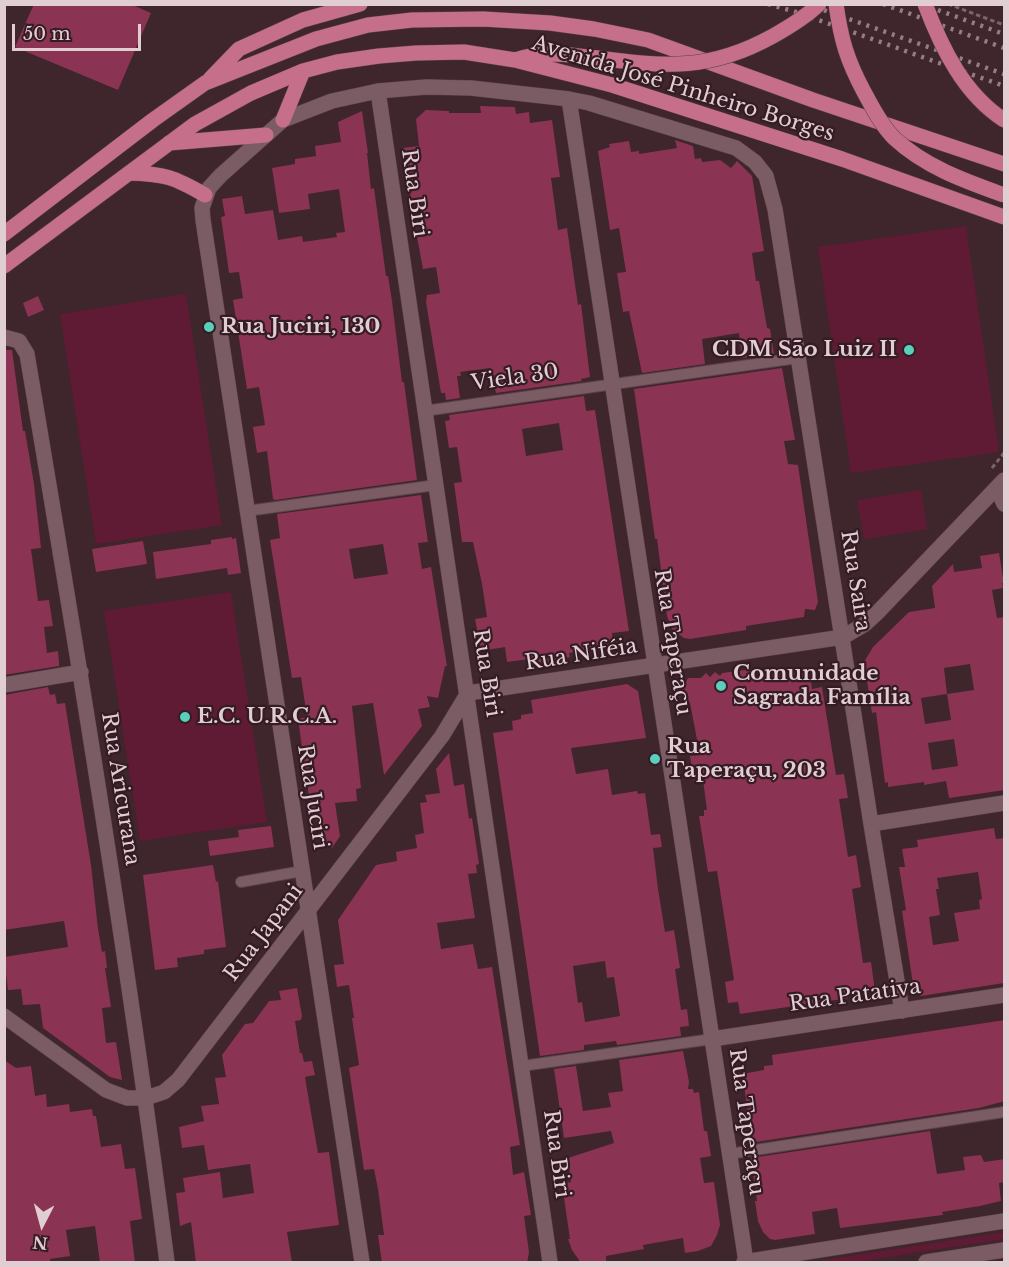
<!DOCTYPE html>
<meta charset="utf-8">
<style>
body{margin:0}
#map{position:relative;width:1009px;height:1267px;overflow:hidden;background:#3f252c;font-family:"Libre Baskerville",serif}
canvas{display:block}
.frame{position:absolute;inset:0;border:6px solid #e0ced2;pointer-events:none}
.north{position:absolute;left:12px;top:1195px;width:60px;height:60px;-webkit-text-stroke:4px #351b23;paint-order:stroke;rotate:186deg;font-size:16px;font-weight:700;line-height:24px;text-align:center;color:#e0ced2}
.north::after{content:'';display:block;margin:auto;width:21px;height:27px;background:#e0ced2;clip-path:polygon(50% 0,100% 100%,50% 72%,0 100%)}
.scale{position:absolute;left:12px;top:24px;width:129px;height:27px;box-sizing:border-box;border:3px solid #e0ced2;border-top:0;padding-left:8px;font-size:18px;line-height:21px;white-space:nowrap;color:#e0ced2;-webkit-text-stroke:4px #351b23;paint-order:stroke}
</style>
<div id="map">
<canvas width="1009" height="1267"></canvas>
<div class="frame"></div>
<div class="north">N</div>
<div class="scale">50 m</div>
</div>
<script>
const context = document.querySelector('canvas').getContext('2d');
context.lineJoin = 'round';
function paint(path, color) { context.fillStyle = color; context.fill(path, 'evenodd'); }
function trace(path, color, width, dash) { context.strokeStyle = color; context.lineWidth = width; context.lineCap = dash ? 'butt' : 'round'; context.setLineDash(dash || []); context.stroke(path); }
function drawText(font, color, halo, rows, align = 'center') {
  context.font = font + ' "Libre Baskerville",serif'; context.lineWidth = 4.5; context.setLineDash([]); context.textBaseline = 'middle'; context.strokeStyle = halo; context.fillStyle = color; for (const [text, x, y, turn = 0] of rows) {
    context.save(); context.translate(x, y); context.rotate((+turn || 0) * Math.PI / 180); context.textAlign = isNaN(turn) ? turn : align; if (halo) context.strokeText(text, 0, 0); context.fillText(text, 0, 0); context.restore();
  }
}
const green = new Path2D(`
 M966 226 999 452 851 473 818 247Z
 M186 294 222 525 96 544 60 314Z
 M921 490 927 529 864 539 857 500Z
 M231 592 267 822 140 841 104 611Z
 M1004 1232V1239L856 1262H811Z`);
const building = new Path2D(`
 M34 4H130L151 13 118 90 15 47Z
 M480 106 515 107 516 114 529 112 530 123 552 120 560 177 551 178 558 230 567 228 578 305 581 304 590 377 581 379 582 381 496 393 490 368 460 372 461 376H457L460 398 446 400 445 393H441L426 302 427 295 440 293 436 267 423 269 417 237 427 236 421 200 411 199 403 148 419 146 416 119 426 110 449 111V113H481Z
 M362 111 368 153H367L371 189 374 188 386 276H388L392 301 402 382H404L417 480 275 500 273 499 267 451 257 453 253 427 265 425 259 387 247 389 233 300 243 298 239 272 229 273 221 217 225 216 222 199 242 196 245 214 273 210 278 240 302 236 303 242 337 237 336 233 345 232 339 189 308 194 310 209 279 213 272 168 295 164V159L316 156 315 146 341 142 338 122Z
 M675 140 693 146 695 159 701 158 702 162 720 160 731 168 737 161 752 176 764 251 752 253 756 281H759L767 328 770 329 774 354 742 358 739 333 702 339 705 364 642 373 629 311 623 312 617 273 626 272 619 228 610 230 598 151 610 147 609 144 629 141 631 152 639 151V154L677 148Z
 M38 296 44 310 28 317 23 303Z
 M4 350H12L23 431H25L34 484 41 548 31 549 38 601 49 600 53 626 44 627 47 653 58 651 59 662V666L4 675Z
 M782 368 795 440 784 441 788 464 798 465 818 602 815 610 805 609 804 617 746 626V630L690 639 684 638 672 629 667 616 657 539H655L634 389Z
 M584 396 586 411 595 410 629 631 612 633 613 647 569 653 570 657 544 663 538 662 537 658 507 662 505 647 481 651 475 619 487 617 482 584 473 542H462L454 483 462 482 457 447 449 448 445 421 450 420 449 415ZM559 423 563 450 526 456 522 429Z
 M421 495 428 542 418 543 422 569 431 567 447 666H445L438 698 427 696 430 707 418 709 422 726 384 775 373 703 352 706 361 788 356 789 357 801 335 803 340 836 332 848 327 842H323L314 811H311L298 719 307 717 301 677 292 678 270 540 280 538 277 514ZM383 544 388 574 354 579 349 549Z
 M232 537V539L236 538 241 573 228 575 227 568 156 579 153 552 211 544V540Z
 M143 541 147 564 96 572 92 549Z
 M999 553 1004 583H1002L1003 588 992 590 997 618 1005 617V790L949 798 946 781 924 785V782L888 787V782L885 783 876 712 872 713 864 662 873 647 909 612 935 608 932 586 953 564 954 572 982 568 980 556ZM970 664 974 690 947 694 944 668ZM947 694 951 720 925 724 921 698ZM954 739 958 766 932 770 928 743Z
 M809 668 812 689 822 687 836 775 844 774 848 798 839 799 848 857 856 855 861 887 852 889 863 963 871 962 875 991 848 995V998L842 999 740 1014 738 1002 728 1003 725 982 734 980 717 871 708 872 699 816H704V810H707L703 780 694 782 690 756 700 755 690 703 681 693 688 678H701L706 673 710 677 715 672 720 676 722 673 753 669 754 677Z
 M627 684 638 691 646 738 571 748 576 774 608 769 612 795 637 791 638 794 645 793 651 835 660 834 662 847 653 848 658 889 665 932 674 930 680 968 675 969 681 1010 687 1009 689 1026 680 1027 681 1036 617 1045 616 1041 584 1045V1050L540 1056 493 733 513 730 512 721 521 719V715L533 713 531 700ZM605 961 607 978 614 977 620 1016 585 1022 582 1002 578 1003 573 966Z
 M48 687 50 695 55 694 57 704 65 703 91 865 98 929 102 952 105 951 107 968H105L111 1007 102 1008 106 1043 116 1042 122 1080 110 1077 43 1028 40 1004 23 1005 21 989 8 990 4 957 68 947 64 921 4 930V695Z
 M449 753 454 786 464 784 469 819 472 818 479 864 476 865 477 873 468 874 475 918 437 923 441 949 473 944 478 969 492 967 520 1145 510 1147 513 1175 524 1172 531 1215 524 1216 529 1252 527 1263H382L378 1235H384L378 1189 374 1169 364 1170 360 1144 349 1068 359 1065 352 1018H354L349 985 337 987 334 965 344 964 338 920 376 865 397 861 396 852 417 848 415 835 424 833 420 803 427 802 425 795 440 793 436 769Z
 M271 826 274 847 210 856 208 841 239 837 238 830Z
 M994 828 996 839 1005 838 1004 983 921 996 914 991 902 911 906 910 899 867H905L902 849 918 847 917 840ZM978 872 982 899 979 900 980 909 954 913 959 941 933 945 929 917 940 915 936 889H939L937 878Z
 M213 865 216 882 218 881 226 947 204 950V954L177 958 178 967 155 970 143 875Z
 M297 988 302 1016 301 1020 295 1021 300 1053H302L304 1062 312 1061 315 1075 305 1077 308 1095 318 1153 329 1152 339 1225 287 1232 292 1263H196L191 1222 180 1226 176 1193 185 1192 183 1178 220 1172 223 1198 254 1193 250 1164 208 1170 204 1145 182 1148 179 1127 204 1121 201 1106 219 1104 215 1078 226 1077 222 1055 245 1024 253 1023 269 1001 281 1000 279 991Z
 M1005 1020V1101L979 1108 749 1143 748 1137H752L742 1074 764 1070V1066L773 1065 772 1055Z
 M683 1051 689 1082 688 1089H693L694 1093 699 1092 704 1131H707L711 1156 700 1158 704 1183 714 1182 720 1225 717 1235 711 1246 698 1251 685 1253 683 1238 643 1245 644 1249 606 1256V1263H581L572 1250 568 1239H570L562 1184 571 1182 568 1158 614 1143 611 1131 564 1138 554 1069 576 1066 583 1111 611 1107 608 1093 623 1091 619 1060Z
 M4 1060 16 1068 31 1066 35 1096 46 1094 47 1107 69 1104 70 1112 92 1109 93 1116H96L101 1147 121 1144 125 1169 135 1168 142 1219 130 1221 135 1263H100L95 1226 66 1230 70 1256 50 1259V1263H4Z
 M930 1131 937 1174 965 1170 963 1157 981 1155 984 1162 1005 1159V1182L999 1183 1001 1201 980 1206 942 1212 943 1215 840 1228 837 1208 812 1212 815 1234 775 1240 770 1239 763 1232 758 1221 755 1201H757L751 1158Z`);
const path = new Path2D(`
 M948 4 1004 25
 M1004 4V5
 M992 468 1004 453`);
const lane = new Path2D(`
 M424 411 798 358
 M247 511 436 485
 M241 882 302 871
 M522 1066 712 1039
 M729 1154 1004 1112`);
const street = new Path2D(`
 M378 91 550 1262
 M569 99 746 1262
 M4 337 19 341 27 354C78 656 128 959 167 1262
 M997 488 1004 504
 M4 685 81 672
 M871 824 1004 803
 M4 1016 106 1090 127 1098H146L164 1092 178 1080 442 736 468 693 843 637 865 624 877 613 1004 480
 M712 1039 1004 995
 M362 1262 203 220 202 208 209 188 221 175 283 120 332 101 378 91 426 87 471 88 569 99 589 103 736 148 755 162 766 176 775 209 871 824 902 1011`);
const secondary = new Path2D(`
 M744 1262 1004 1221
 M926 1262 1004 1250`);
const primary = new Path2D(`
 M515 60C545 50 566 55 597 58
 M210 79 239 49 303 20 360 4
 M283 120 303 71
 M169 143 266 135
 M129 173C165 174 174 177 205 195
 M4 234 153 120 205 83 316 39 368 25 412 20 483 19 550 23 594 29 648 40 813 100 1004 164
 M4 266 195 124 251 93 303 71 337 62 379 56 416 53 464 52 515 60 612 85 842 159 1004 217`);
const rail = new Path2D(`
 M768 4 796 12 1004 86
 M807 4 1004 74
 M883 4 1004 48
 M921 4 1004 34`);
const primaryBridge = new Path2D(`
 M836 4C841 40 847 60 864 92 873 108 881 125 894 138 925 167 965 181 1004 195
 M925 4C942 49 964 94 1004 120
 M597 58C666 67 710 71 773 36 789 27 806 17 819 4`);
const markers = [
 [209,327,6,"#5bcebc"],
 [909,350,6,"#5bcebc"],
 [721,686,6,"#5bcebc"],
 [185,717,6,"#5bcebc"],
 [655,759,6,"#5bcebc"]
];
const streetNames = [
 ["Avenida José Pinheiro Borges",683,89,17],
 ["Rua Biri",414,193,82],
 ["Viela 30",515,378,-8],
 ["Rua Saira",855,581,81],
 ["Rua Taperaçu",672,642,81],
 ["Rua Niféia",581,655,-9],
 ["Rua Biri",486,673,81],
 ["Rua Aricurana",120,789,81],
 ["Rua Juciri",312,797,81],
 ["Rua Japani",264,933,-53],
 ["Rua Patativa",855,996,-8],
 ["Rua Taperaçu",746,1122,82],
 ["Rua Biri",556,1154,82]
];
const poiNames = [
 ["Rua Juciri, 130",221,327],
 ["CDM São Luiz II",897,350,"right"],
 ["Comunidade",733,674],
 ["Sagrada Família",733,698],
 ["E.C. U.R.C.A.",197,717],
 ["Rua",667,747],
 ["Taperaçu, 203",667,771]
];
paint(green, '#601b34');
paint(building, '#8b3352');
trace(lane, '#59434a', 12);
trace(street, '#59434a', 16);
trace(secondary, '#59434a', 16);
trace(primary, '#59434a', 16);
trace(path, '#7b646a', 3, [4.5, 3]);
trace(lane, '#7b5c64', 10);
trace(street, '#7b5c64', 15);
trace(secondary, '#7b5c64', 15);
trace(primary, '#c66f8a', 15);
trace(rail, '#947e83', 4.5, [3, 6]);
trace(primaryBridge, '#59434a', 16, []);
trace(primaryBridge, '#c66f8a', 15);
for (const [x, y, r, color] of markers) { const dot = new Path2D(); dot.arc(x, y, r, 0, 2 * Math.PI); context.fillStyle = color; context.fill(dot); trace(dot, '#351b23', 2); }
drawText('21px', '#e0ced2', '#351b23', streetNames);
drawText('bold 21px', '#e0ced2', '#351b23', poiNames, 'left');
</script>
